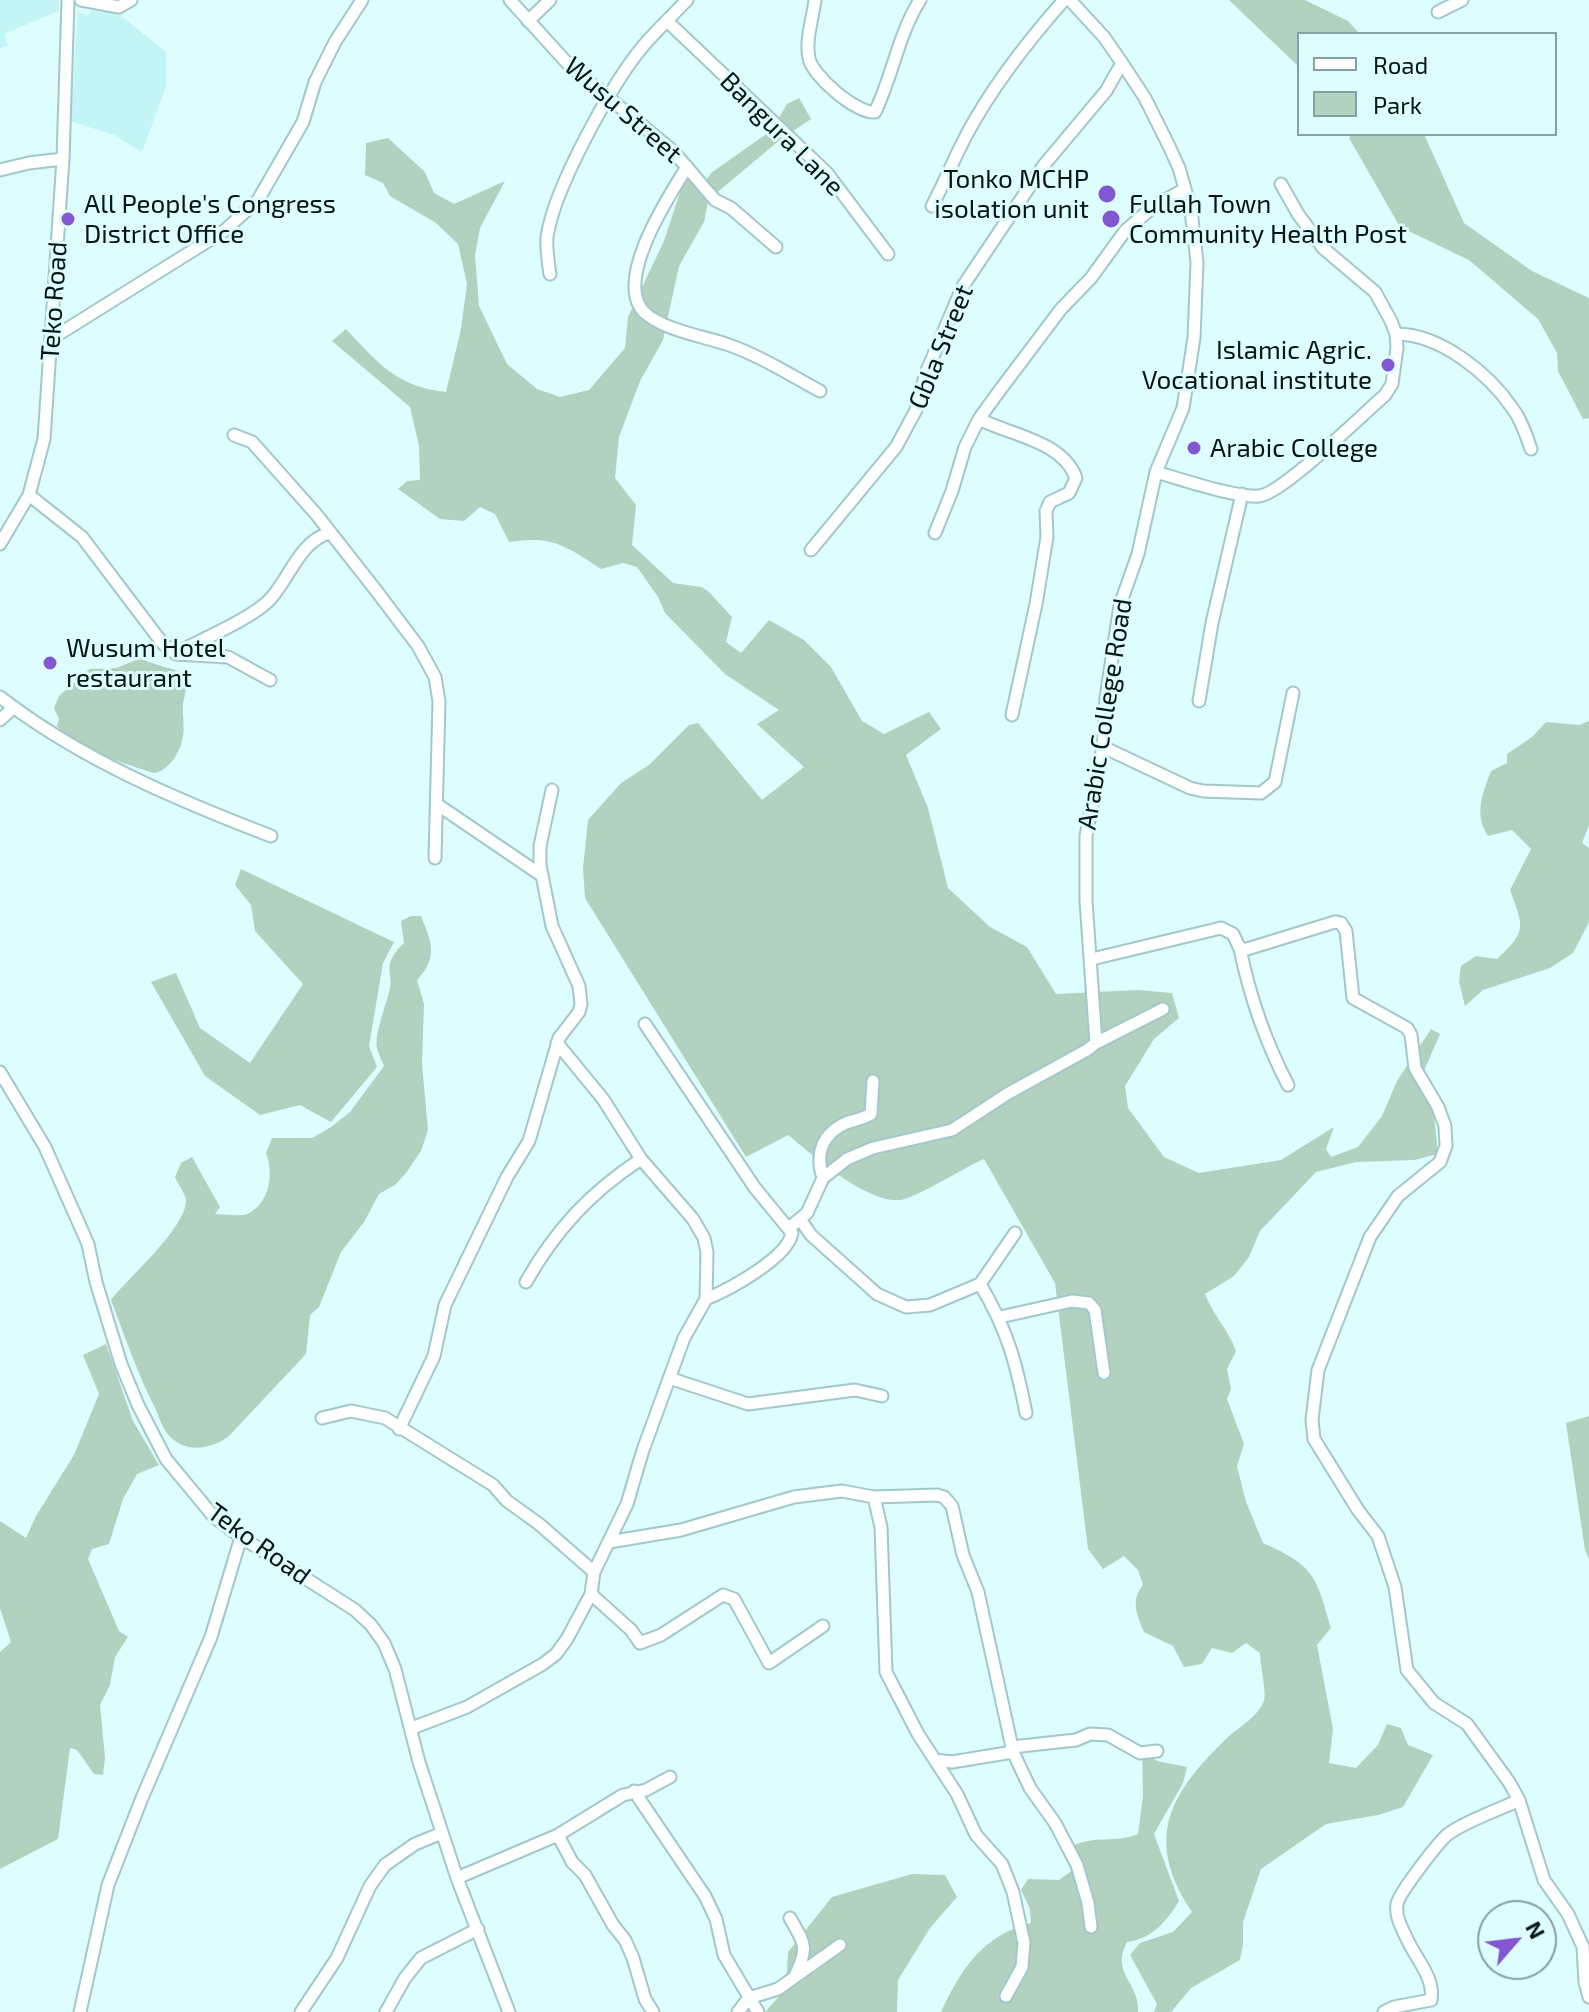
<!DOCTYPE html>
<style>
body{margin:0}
#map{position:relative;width:1589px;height:2012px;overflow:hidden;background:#ddfdfe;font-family:"Exo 2",sans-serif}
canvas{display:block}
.legend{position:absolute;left:1297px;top:32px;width:260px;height:104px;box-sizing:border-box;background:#ddfdfe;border:2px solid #87a0a1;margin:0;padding:10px 14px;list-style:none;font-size:24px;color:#071516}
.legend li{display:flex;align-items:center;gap:16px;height:40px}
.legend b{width:40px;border:2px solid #87a0a1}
.north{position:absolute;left:1477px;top:1900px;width:80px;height:80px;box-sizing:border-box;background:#ddfdfe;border:2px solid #87a0a1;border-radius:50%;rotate:62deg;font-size:22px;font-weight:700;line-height:32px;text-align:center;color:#071516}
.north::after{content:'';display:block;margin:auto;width:28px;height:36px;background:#8257d1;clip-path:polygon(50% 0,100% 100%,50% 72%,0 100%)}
</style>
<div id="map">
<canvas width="1589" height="2012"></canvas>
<ul class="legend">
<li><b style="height:10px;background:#fff"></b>Road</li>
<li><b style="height:22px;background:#b2d1bf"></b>Park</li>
</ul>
<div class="north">N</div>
</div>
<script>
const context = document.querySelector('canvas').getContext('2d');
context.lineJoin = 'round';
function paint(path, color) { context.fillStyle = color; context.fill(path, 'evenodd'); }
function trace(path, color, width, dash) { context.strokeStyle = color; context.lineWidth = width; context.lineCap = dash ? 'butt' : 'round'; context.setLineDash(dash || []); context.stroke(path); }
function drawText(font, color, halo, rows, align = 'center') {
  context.font = font + ' "Exo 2",sans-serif'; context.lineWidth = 6; context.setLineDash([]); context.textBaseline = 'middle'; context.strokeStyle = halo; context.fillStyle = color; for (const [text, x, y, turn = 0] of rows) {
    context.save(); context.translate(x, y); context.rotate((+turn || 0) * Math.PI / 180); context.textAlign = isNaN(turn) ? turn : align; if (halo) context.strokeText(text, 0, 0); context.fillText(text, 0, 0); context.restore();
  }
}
const built = new Path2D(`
 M0 0H59V11L4 34 8 46 0 48Z
 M94 6 110 7 166 52V87L142 152 114 135 70 121 78 12 88 16Z`);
const green = new Path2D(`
 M1229 0H1305L1348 21 1360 34H1299V67Z
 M799 98 811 119 781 139 714 195 708 202 704 222 679 266 663 340 640 381 619 437 615 478 636 505 632 545 673 583 701 587 708 591 732 617 726 642 741 653 769 620 804 640 831 667 862 721 884 734 929 712 941 729 906 755 928 808 948 888 990 927 1027 947 1056 994 1138 990 1172 993 1179 1018 1154 1039 1125 1086 1128 1108 1164 1157 1199 1173 1281 1160 1334 1127 1326 1149 1331 1157 1358 1147 1382 1116 1397 1081 1431 1029 1440 1034 1420 1080 1434 1115 1438 1154 1414 1160 1356 1162 1316 1172 1260 1231 1249 1257 1234 1276 1205 1294C1213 1315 1228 1329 1236 1351L1227 1369 1231 1389 1227 1399 1244 1444 1237 1466 1246 1502 1263 1543C1315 1566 1316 1576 1331 1628L1317 1645 1333 1729 1329 1763 1356 1768 1378 1745 1387 1724 1401 1728 1408 1745 1433 1755 1403 1807 1378 1815 1326 1824 1261 1869 1243 1922V1944L1240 1960 1191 1988 1171 2012H1154L1157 2004 1130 1955 1140 1943 1173 1932 1192 1912C1142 1837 1171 1792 1229 1736 1241 1726 1258 1716 1264 1701 1267 1693 1260 1665 1260 1653L1246 1643 1232 1653 1212 1648 1202 1664 1184 1667 1173 1646 1144 1632C1137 1615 1130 1601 1143 1585L1138 1570 1124 1556 1103 1569 1088 1549 1055 1283 984 1159C967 1166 914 1199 900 1200 866 1203 814 1156 788 1135L746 1157 585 898 583 868 588 820 621 783 649 765 689 725 698 723 762 800 804 767 757 724 779 710 725 674 665 613 658 597 637 567 623 563 601 569C566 546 553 535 509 542L495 514 480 507 464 521 440 519 398 489 407 481 420 480 419 446 410 407 332 341 346 329C378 363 397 387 446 392L461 329 467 284 458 244 436 223 390 196 383 183 365 175 366 143 388 138 425 172 434 193 454 204 505 181 480 228 475 255 479 306 507 364 537 389 560 397 589 390 625 348 628 317 664 241 686 174 697 188 703 185 711 173 772 130 787 104Z
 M1352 134H1424L1464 223 1532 271 1589 298V418L1583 419 1558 371 1557 353 1538 319 1469 260 1400 227 1349 138Z
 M141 658C152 665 177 669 182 673 189 681 185 695 183 704 182 714 185 725 183 736 181 751 169 771 154 773 124 764 78 749 57 726L59 719 54 708 59 696 90 669 116 668Z
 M1589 721V825L1582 843 1589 848V922L1573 953 1550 968 1483 990 1465 1006 1459 982 1461 966 1476 956 1497 959C1527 931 1524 928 1510 890L1531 849 1512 830 1488 836C1474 815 1482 794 1491 771L1507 763V754L1532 737 1546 722 1579 725Z
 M241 869 394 942 383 963 369 1046 377 1067 331 1122 300 1105 260 1115 205 1076 151 982 176 973 200 1028 250 1063 303 984 255 931 251 905 235 885Z
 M411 916H421C432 943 438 958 417 980L424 1004 422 1064 428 1130 421 1151 406 1173 395 1185 379 1194 364 1222 341 1252 319 1307 310 1315 306 1354 228 1437C209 1450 183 1454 167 1433 162 1427 159 1417 156 1410 138 1375 125 1337 111 1300 128 1278 187 1227 186 1200 185 1193 178 1184 175 1177L181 1163 192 1157 220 1207 215 1214C225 1214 239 1217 247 1214 270 1204 274 1173 266 1153L272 1138H312L331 1127 350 1112 384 1066C382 1060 378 1054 377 1048 374 1034 387 1003 390 988 392 979 388 971 390 963 393 954 398 949 404 943L401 921Z
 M106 1344 133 1421 159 1465 137 1474 123 1499 109 1544 92 1549 88 1559 119 1631 128 1637 115 1657 110 1685 100 1705 105 1758 103 1775 94 1774 77 1750 70 1748 58 1839 0 1869V1652L11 1642 0 1608V1521L26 1538 36 1516 74 1455 99 1394 83 1355Z
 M1589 1416V1559L1585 1550 1566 1423Z
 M1142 1751 1157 1761 1187 1767 1183 1783 1154 1834 1179 1901C1167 1921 1152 1939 1127 1942 1110 1974 1140 1982 1138 2012H941C961 1969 982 1936 1031 1923L1030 1909 1021 1890 1028 1879 1059 1880 1073 1870 1071 1847C1095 1834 1114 1844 1138 1834L1143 1796Z
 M912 1874 945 1875 957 1897 930 1928 898 1980 897 2012H765L786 1989 788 1952 832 1897Z`);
const minor = new Path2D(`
 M81 0 119 7 131 0
 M510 0 568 64 673 151 715 200 731 208 776 247
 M815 0C813 18 805 40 809 58 812 76 857 114 875 112 893 75 898 35 920 0
 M1070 0 1104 37 1122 63 1145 98 1168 144 1179 168 1191 210 1197 262 1194 338 1183 408 1156 472 1138 554 1120 605 1106 698 1103 747 1086 836V901L1096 1043
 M1438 12 1462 0
 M528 21 550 0
 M667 21 827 173 888 254
 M687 167C669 196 612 282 645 313 664 330 702 336 726 344 759 355 790 375 820 391
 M0 170 29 163 63 159
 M932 206C945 182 954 158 967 134 993 85 1027 42 1064 0
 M550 274C548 261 546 249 547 237 554 188 612 83 644 45 658 29 673 15 687 0
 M1396 334C1441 334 1489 374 1513 409 1522 421 1526 435 1531 449
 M51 339 224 231 258 200 303 122 315 82 335 42 362 0
 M979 419C1010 435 1063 441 1076 478L1069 493 1050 502 1046 511 1047 537 1036 604 1012 715
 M234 435 252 442 316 514 378 593 418 646 435 677 439 701 435 858
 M1156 472C1180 479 1236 498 1259 496 1281 495 1363 414 1385 395L1392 384 1397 348 1396 334 1391 321 1375 292 1323 248 1298 214 1281 184
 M29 495 82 537 163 644 176 654 228 657 270 680
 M935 533 952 491 965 447 979 419 997 394 1061 309 1091 278 1125 231 1154 206 1185 189
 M0 544 29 495 44 439 63 159 68 0
 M811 550 896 447 916 410 926 373 963 286 1044 165 1106 91 1122 63
 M180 651C203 639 257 616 272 597 290 576 301 541 329 533
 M0 697C80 759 177 800 271 836
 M1199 701 1212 623 1242 494
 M0 720 14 707
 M1103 747 1190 788 1203 791 1261 793 1275 782 1293 693
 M438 805 541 875
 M1240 949C1250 997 1265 1041 1288 1085
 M1092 959 1221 928 1233 934 1240 949H1247L1335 922 1341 923 1346 931 1353 998 1407 1028 1411 1035 1415 1068 1438 1107 1445 1126 1446 1146 1440 1162 1398 1196 1370 1237 1318 1370 1312 1420 1314 1439 1358 1510 1378 1536 1395 1587 1407 1670 1434 1703 1467 1724 1509 1782 1519 1800 1544 1880 1568 1914 1583 1947 1585 1982 1589 1997
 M645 1024 755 1188 792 1233C788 1258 728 1290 706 1299
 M0 1072 45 1147 88 1244 96 1282 121 1364 138 1405 166 1459 214 1517 241 1537 355 1610 371 1625 384 1643 395 1669 419 1762 457 1878 509 2012
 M823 1178C815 1154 822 1134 846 1123 854 1120 863 1119 871 1114L873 1081
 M800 1219 811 1235 877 1294 906 1307 930 1305 980 1284 1015 1233
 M789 1228 807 1213 823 1178 847 1159 873 1148 952 1130 1007 1094 1087 1050 1096 1043 1163 1009
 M526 1282C556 1229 591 1192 641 1159
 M980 1284C1007 1329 1016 1362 1026 1413
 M1000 1317 1072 1301 1089 1303 1095 1310 1104 1373
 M669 1378 748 1404 855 1390 882 1396
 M322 1418 351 1411 385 1418 493 1485 507 1501 539 1524 594 1572
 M399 1429 434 1356 445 1305 507 1177 529 1141 559 1038 579 1012 581 1004 579 986 552 926 540 865V846L552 790
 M874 1497 937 1495 944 1497 952 1506 963 1555 978 1592 1013 1752 1030 1788 1055 1823 1077 1865 1088 1903 1091 1927
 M609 1542 681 1530 794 1497 842 1491 874 1497 881 1527 886 1672 918 1734 957 1794 976 1835 1002 1864 1013 1892 1024 1943 1022 1967 1006 1996
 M591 1594 631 1630 640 1643 661 1635 723 1595 734 1599 769 1663 823 1626
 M412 1728 467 1707 543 1664 556 1654 567 1639 591 1594 594 1572 627 1504 643 1450 684 1338 706 1299 707 1252 704 1238 693 1219 641 1159 603 1099 557 1043
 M1012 1747 1076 1740 1090 1734 1108 1735 1140 1753 1157 1751
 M935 1760 952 1762 1013 1752
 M634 1791 705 1896 716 1919 724 1955 758 2012
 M558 1835 572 1862 585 1875 613 1925 625 1940 633 1958 645 1999 653 2012
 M457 1878 558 1835 623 1795 646 1790 670 1777
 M790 1918C804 1943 809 1946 796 1974
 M80 2012 108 1885 142 1798 211 1637 241 1537
 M301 2012 337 1958 370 1886 385 1865 415 1844 442 1833
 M386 2012 405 1978 421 1958 478 1929
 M738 2012 749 1998 778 1989 840 1945
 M1384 2012 1394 2007 1431 2000C1435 1978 1416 1959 1407 1939 1402 1928 1395 1917 1397 1904 1399 1893 1437 1844 1447 1835 1463 1822 1499 1810 1519 1800`);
const markers = [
 [1107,194,10,"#8257d1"],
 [68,219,8,"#8257d1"],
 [1111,219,10,"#8257d1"],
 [1388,365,8,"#8257d1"],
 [1194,448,8,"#8257d1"],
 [50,663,8,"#8257d1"]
];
const streetNames = [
 ["Wusu Street",623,110,41],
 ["Bangura Lane",782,134,45],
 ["Teko Road",54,301,-86],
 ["Gbla Street",941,347,-68],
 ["Arabic College Road",1105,714,-81],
 ["Teko Road",259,1544,36]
];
const poiNames = [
 ["Tonko MCHP",1089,179,"right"],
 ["isolation unit",1089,209,"right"],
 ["All People's Congress",84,204],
 ["District Office",84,234],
 ["Fullah Town",1129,204],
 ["Community Health Post",1129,234],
 ["Islamic Agric.",1372,350,"right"],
 ["Vocational institute",1372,380,"right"],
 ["Arabic College",1210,448],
 ["Wusum Hotel",66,648],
 ["restaurant",66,678]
];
paint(built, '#c3f5f7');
paint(green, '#b2d1bf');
trace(minor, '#a1c8ca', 15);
trace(minor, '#fff', 11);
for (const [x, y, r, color] of markers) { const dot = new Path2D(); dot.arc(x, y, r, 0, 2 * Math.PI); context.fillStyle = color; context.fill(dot); trace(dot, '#ddfdfe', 3); }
drawText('26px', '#071516', '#ddfdfe', streetNames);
drawText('26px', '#071516', '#ddfdfe', poiNames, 'left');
</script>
